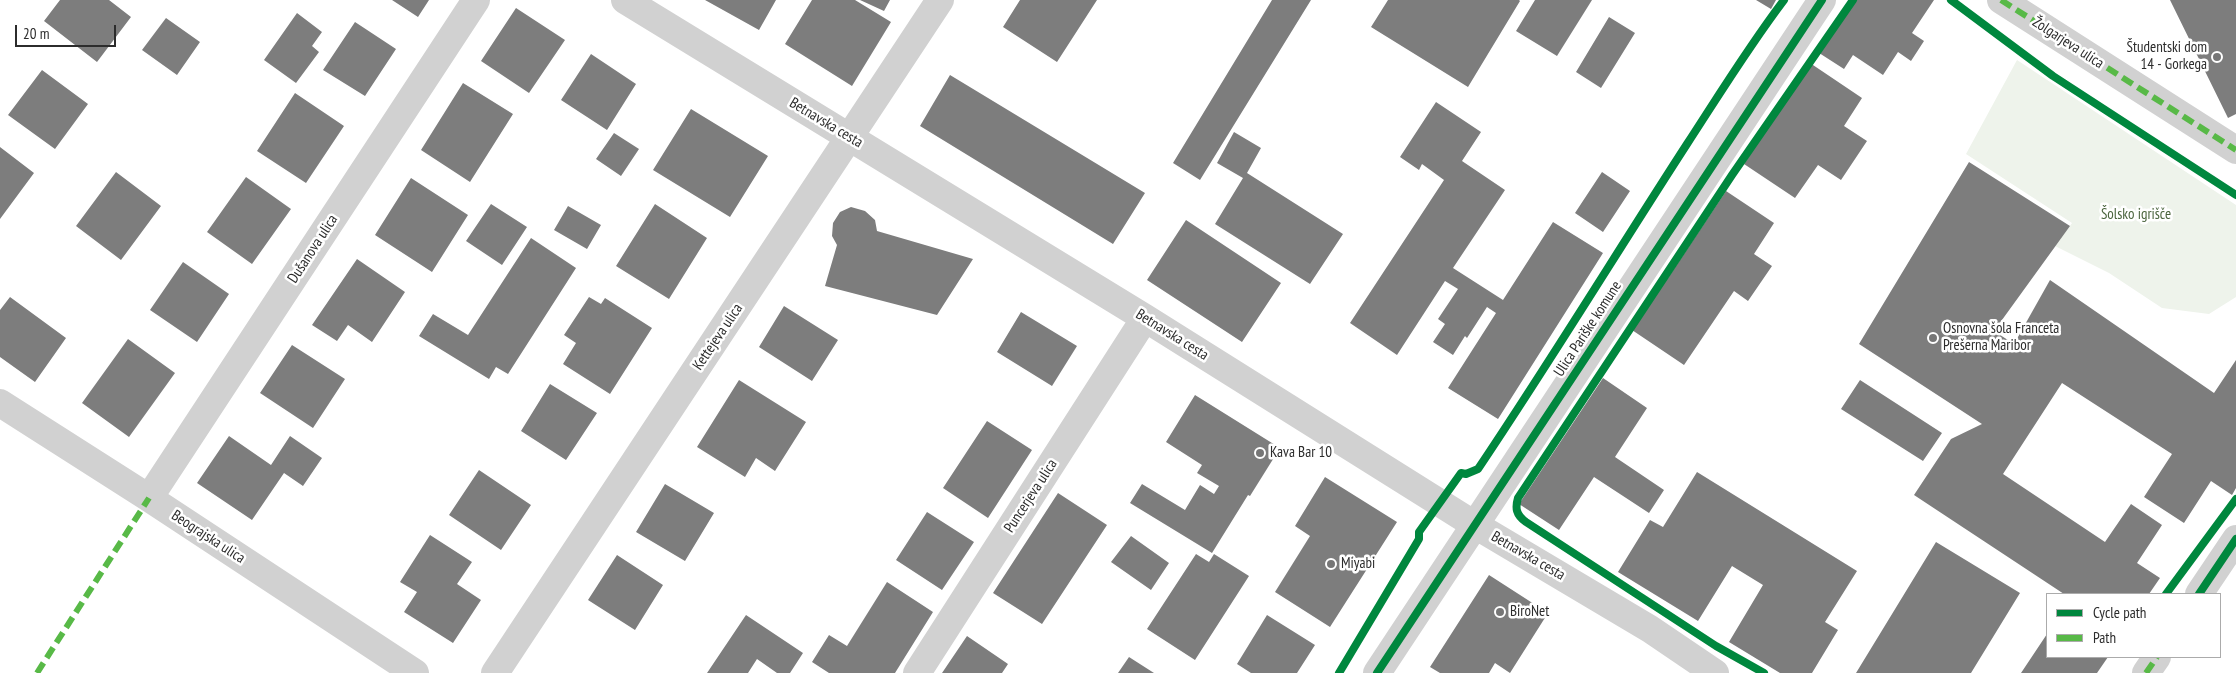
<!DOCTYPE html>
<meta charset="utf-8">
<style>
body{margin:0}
#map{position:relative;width:2236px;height:673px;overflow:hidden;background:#fff;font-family:"PT Sans Narrow",sans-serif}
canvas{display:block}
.legend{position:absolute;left:2046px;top:593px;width:175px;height:65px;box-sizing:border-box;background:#fff;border:1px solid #ababab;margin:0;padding:6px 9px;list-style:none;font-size:15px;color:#2c2c2c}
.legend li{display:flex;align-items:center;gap:10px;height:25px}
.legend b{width:25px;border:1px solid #ababab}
.scale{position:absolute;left:15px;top:25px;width:101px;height:22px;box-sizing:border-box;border:2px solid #2c2c2c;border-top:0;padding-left:6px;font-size:15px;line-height:18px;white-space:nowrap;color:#2c2c2c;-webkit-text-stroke:4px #fff;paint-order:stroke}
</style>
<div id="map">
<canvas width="2236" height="673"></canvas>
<ul class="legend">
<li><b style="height:6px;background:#00873e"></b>Cycle path</li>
<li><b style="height:6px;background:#58b947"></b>Path</li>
</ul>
<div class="scale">20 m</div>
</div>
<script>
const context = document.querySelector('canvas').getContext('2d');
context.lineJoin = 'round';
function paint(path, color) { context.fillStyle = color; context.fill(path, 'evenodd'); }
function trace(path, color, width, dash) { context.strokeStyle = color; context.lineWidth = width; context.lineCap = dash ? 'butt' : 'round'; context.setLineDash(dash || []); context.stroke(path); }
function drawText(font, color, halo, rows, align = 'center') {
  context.font = font + ' "PT Sans Narrow",sans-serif'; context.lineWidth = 5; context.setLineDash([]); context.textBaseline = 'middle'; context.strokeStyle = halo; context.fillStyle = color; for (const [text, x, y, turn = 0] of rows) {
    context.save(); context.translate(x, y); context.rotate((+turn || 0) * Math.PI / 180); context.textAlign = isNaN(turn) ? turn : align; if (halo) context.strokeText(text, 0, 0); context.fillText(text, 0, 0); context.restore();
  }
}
const green = new Path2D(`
 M2017 60 2236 205V297L2209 314 2162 308 2109 273 2055 246 2072 223 1966 154Z`);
const building = new Path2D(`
 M60 0H109L131 17 97 62 44 21Z
 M392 0H429L418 17Z
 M705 0H776L759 30Z
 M812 0H855L891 22 852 86 785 44Z
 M860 0H890L884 11Z
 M1020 0H1097L1057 62 1003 27Z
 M1272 0H1311L1200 180 1173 163Z
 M1388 0H1519L1520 1 1468 87 1371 27Z
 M1535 0H1592L1557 56 1516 31Z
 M1756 0H1776L1771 9Z
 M1849 0H1934L1912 33 1924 41 1911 61 1898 52 1883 75 1853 55 1844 69 1816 51Z
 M2170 0H2236V114L2228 118Z
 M516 8 565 40 529 93 481 61Z
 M297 13 322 32 312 46 319 52 296 83 264 60Z
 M1609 17 1635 33 1601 88 1576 72Z
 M166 18 200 42 177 75 142 50Z
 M355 22 396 49 365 96 323 70Z
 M591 54 636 84 607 130 561 100Z
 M1810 63 1862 98 1844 126 1867 141 1841 180 1818 165 1795 198 1744 164Z
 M42 70 88 104 55 149 8 115Z
 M950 75 1145 193 1113 244 920 126Z
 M463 83 513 114 470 182 421 150Z
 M295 93 344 126 306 183 257 151Z
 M1436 102 1481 132 1462 161 1505 190 1453 268 1503 300 1553 222 1603 253 1498 419 1448 388 1496 313 1487 307 1467 338 1465 336 1453 355 1433 342 1445 324 1438 319 1458 289 1445 281 1397 355 1350 323 1444 180 1422 164 1419 170 1400 157Z
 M691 109 768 156 730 217 653 170Z
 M1234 132 1261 148 1247 173 1343 234 1310 284 1215 224 1243 178 1217 163Z
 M614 133 639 149 621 176 596 159Z
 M0 147 34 173 0 219Z
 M1969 162 2070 226 1994 331 2014 344 2050 280 2214 393 2236 360V488L2232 495 2211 481 2184 523 2144 497 2172 454 2062 383 2003 474 2105 542 2131 504 2162 525 2137 563 2160 578 2149 594H2064L1914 495 1951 439 1982 424 1859 344Z
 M116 172 161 206 121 260 76 226Z
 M1602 172 1630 191 1603 232 1575 213Z
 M246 177 291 209 252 264 207 232Z
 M411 178 468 215 432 272 375 235Z
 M1726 191 1774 223 1754 254 1772 266 1748 301 1734 291 1684 365 1632 330 1646 310 1643 308 1665 276 1668 278Z
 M491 204 527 227 502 265 466 241Z
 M655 204 707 238 669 299 616 266Z
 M568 206 601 225 587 249 554 230Z
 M851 207 865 211 875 220 877 231 973 259 937 315 825 286 837 245 832 236 833 223 840 212Z
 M1186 220 1281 283 1242 342 1147 280Z
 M531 238 576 268 508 374 496 367 489 379 419 336 433 314 468 335Z
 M357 259 405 292 372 342 348 325 337 341 312 325Z
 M183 262 229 294 197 342 150 310Z
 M10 297 66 338 35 382 0 357V310Z
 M589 297 601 304 605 298 652 328 610 394 563 364 576 343 564 335Z
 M784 306 838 340 812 381 759 347Z
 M1021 312 1077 346 1052 386 997 352Z
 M128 339 175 373 129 437 82 403Z
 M292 345 345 379 313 428 260 393Z
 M1603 378 1647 408 1615 457 1664 490 1649 513 1594 477 1559 530 1519 504Z
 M739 380 806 422 775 471 756 458 745 477 697 447Z
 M1860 380 1942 433 1923 461 1841 409Z
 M550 384 597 413 566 460 521 431Z
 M1195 395 1280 448 1250 496 1248 495 1212 553 1130 503 1142 484 1185 510 1200 485 1214 494 1219 486 1197 473 1202 465 1166 442Z
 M987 421 1032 450 988 518 943 488Z
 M229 436 271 465 290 436 322 458 303 486 284 473 252 520 197 483Z
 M479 470 531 505 501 550 449 515Z
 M1697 472 1857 571 1825 622 1838 630 1812 673H1780L1729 642 1763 585 1732 566 1698 621 1618 572 1650 520 1663 527Z
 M1325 477 1397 522 1330 627 1275 592 1310 536 1295 526Z
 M665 484 714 513 685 561 636 532Z
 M1058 493 1107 525 1042 624 993 593Z
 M927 512 974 542 942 590 896 560Z
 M430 535 472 562 457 584 481 600 453 643 404 612 417 592 400 582Z
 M1131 536 1169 563 1151 590 1111 562Z
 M1936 542 2020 593 1971 673H1856Z
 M1196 554 1209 562 1214 554 1249 576 1195 660 1147 629Z
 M617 555 663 585 635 630 588 600Z
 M1489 575 1548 613 1510 673 1495 663 1489 673H1440L1430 667Z
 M887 582 933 612 895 673H829L812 662 829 635 847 646Z
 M746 615 803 653 790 673H777L757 659 748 673H707Z
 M1267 615 1315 645 1297 673H1251L1237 664Z
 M2047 634V657H2108L2097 673H2021Z
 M967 636 1008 664 1002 673H942Z
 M1129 657 1154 673H1118Z`);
const minor = new Path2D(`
 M625 0 1145 318 1475 525 1650 629 1715 673
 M2001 0 2236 150
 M0 403 149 498 415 673
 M149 498 476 0
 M2199 594 2236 539
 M495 673 940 0
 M917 673 1145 318
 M1377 673 1822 0
 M2146 673 2157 657`);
const quiet = new Path2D(`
 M2001 0 2236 150
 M37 673 149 498
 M2146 673 2157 657`);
const cycleway = new Path2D(`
 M1951 0 2053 76 2236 195
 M2166 594 2236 499
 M2199 594 2236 539
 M1339 673 1419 539V532L1461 473 1466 474 1478 469C1550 362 1617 252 1687 144 1719 95 1749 46 1784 0
 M1377 673 1822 0
 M1764 673 1716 646 1526 522C1516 515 1515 508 1518 498L1732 175 1853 0`);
const markers = [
 [2217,57,5,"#767676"],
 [1933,338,5,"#767676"],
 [1260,453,5,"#767676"],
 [1331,564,5,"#767676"],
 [1500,612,5,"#767676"]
];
const streetNames = [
 ["Žolgarjeva ulica",2068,43,33],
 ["Betnavska cesta",826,123,31],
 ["Dušanova ulica",313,249,-57],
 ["Ulica Pariške komune",1588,329,-57],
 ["Betnavska cesta",1172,335,32],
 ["Kettejeva ulica",718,337,-56],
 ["Puncerjeva ulica",1031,496,-57],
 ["Beograjska ulica",208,537,33],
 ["Betnavska cesta",1528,556,30]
];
const poiNames = [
 ["Študentski dom",2207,48,"right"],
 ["14 - Gorkega",2207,65,"right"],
 ["Osnovna šola Franceta",1943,329],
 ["Prešerna Maribor",1943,346],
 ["Kava Bar 10",1270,453],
 ["Miyabi",1341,564],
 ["BiroNet",1510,612]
];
const parkNames = [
 ["Šolsko igrišče",2136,215]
];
paint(green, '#eef3eb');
paint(building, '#7d7d7d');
trace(minor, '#d1d1d1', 28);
trace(quiet, '#58b947', 6, [12, 6]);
trace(cycleway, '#00873e', 8);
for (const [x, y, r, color] of markers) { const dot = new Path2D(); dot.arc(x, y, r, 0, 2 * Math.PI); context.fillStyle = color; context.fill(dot); trace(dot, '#fff', 2); }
drawText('15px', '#2c2c2c', '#fff', streetNames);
drawText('15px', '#2c2c2c', '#fff', poiNames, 'left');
drawText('15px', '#4a643d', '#fff', parkNames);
</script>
